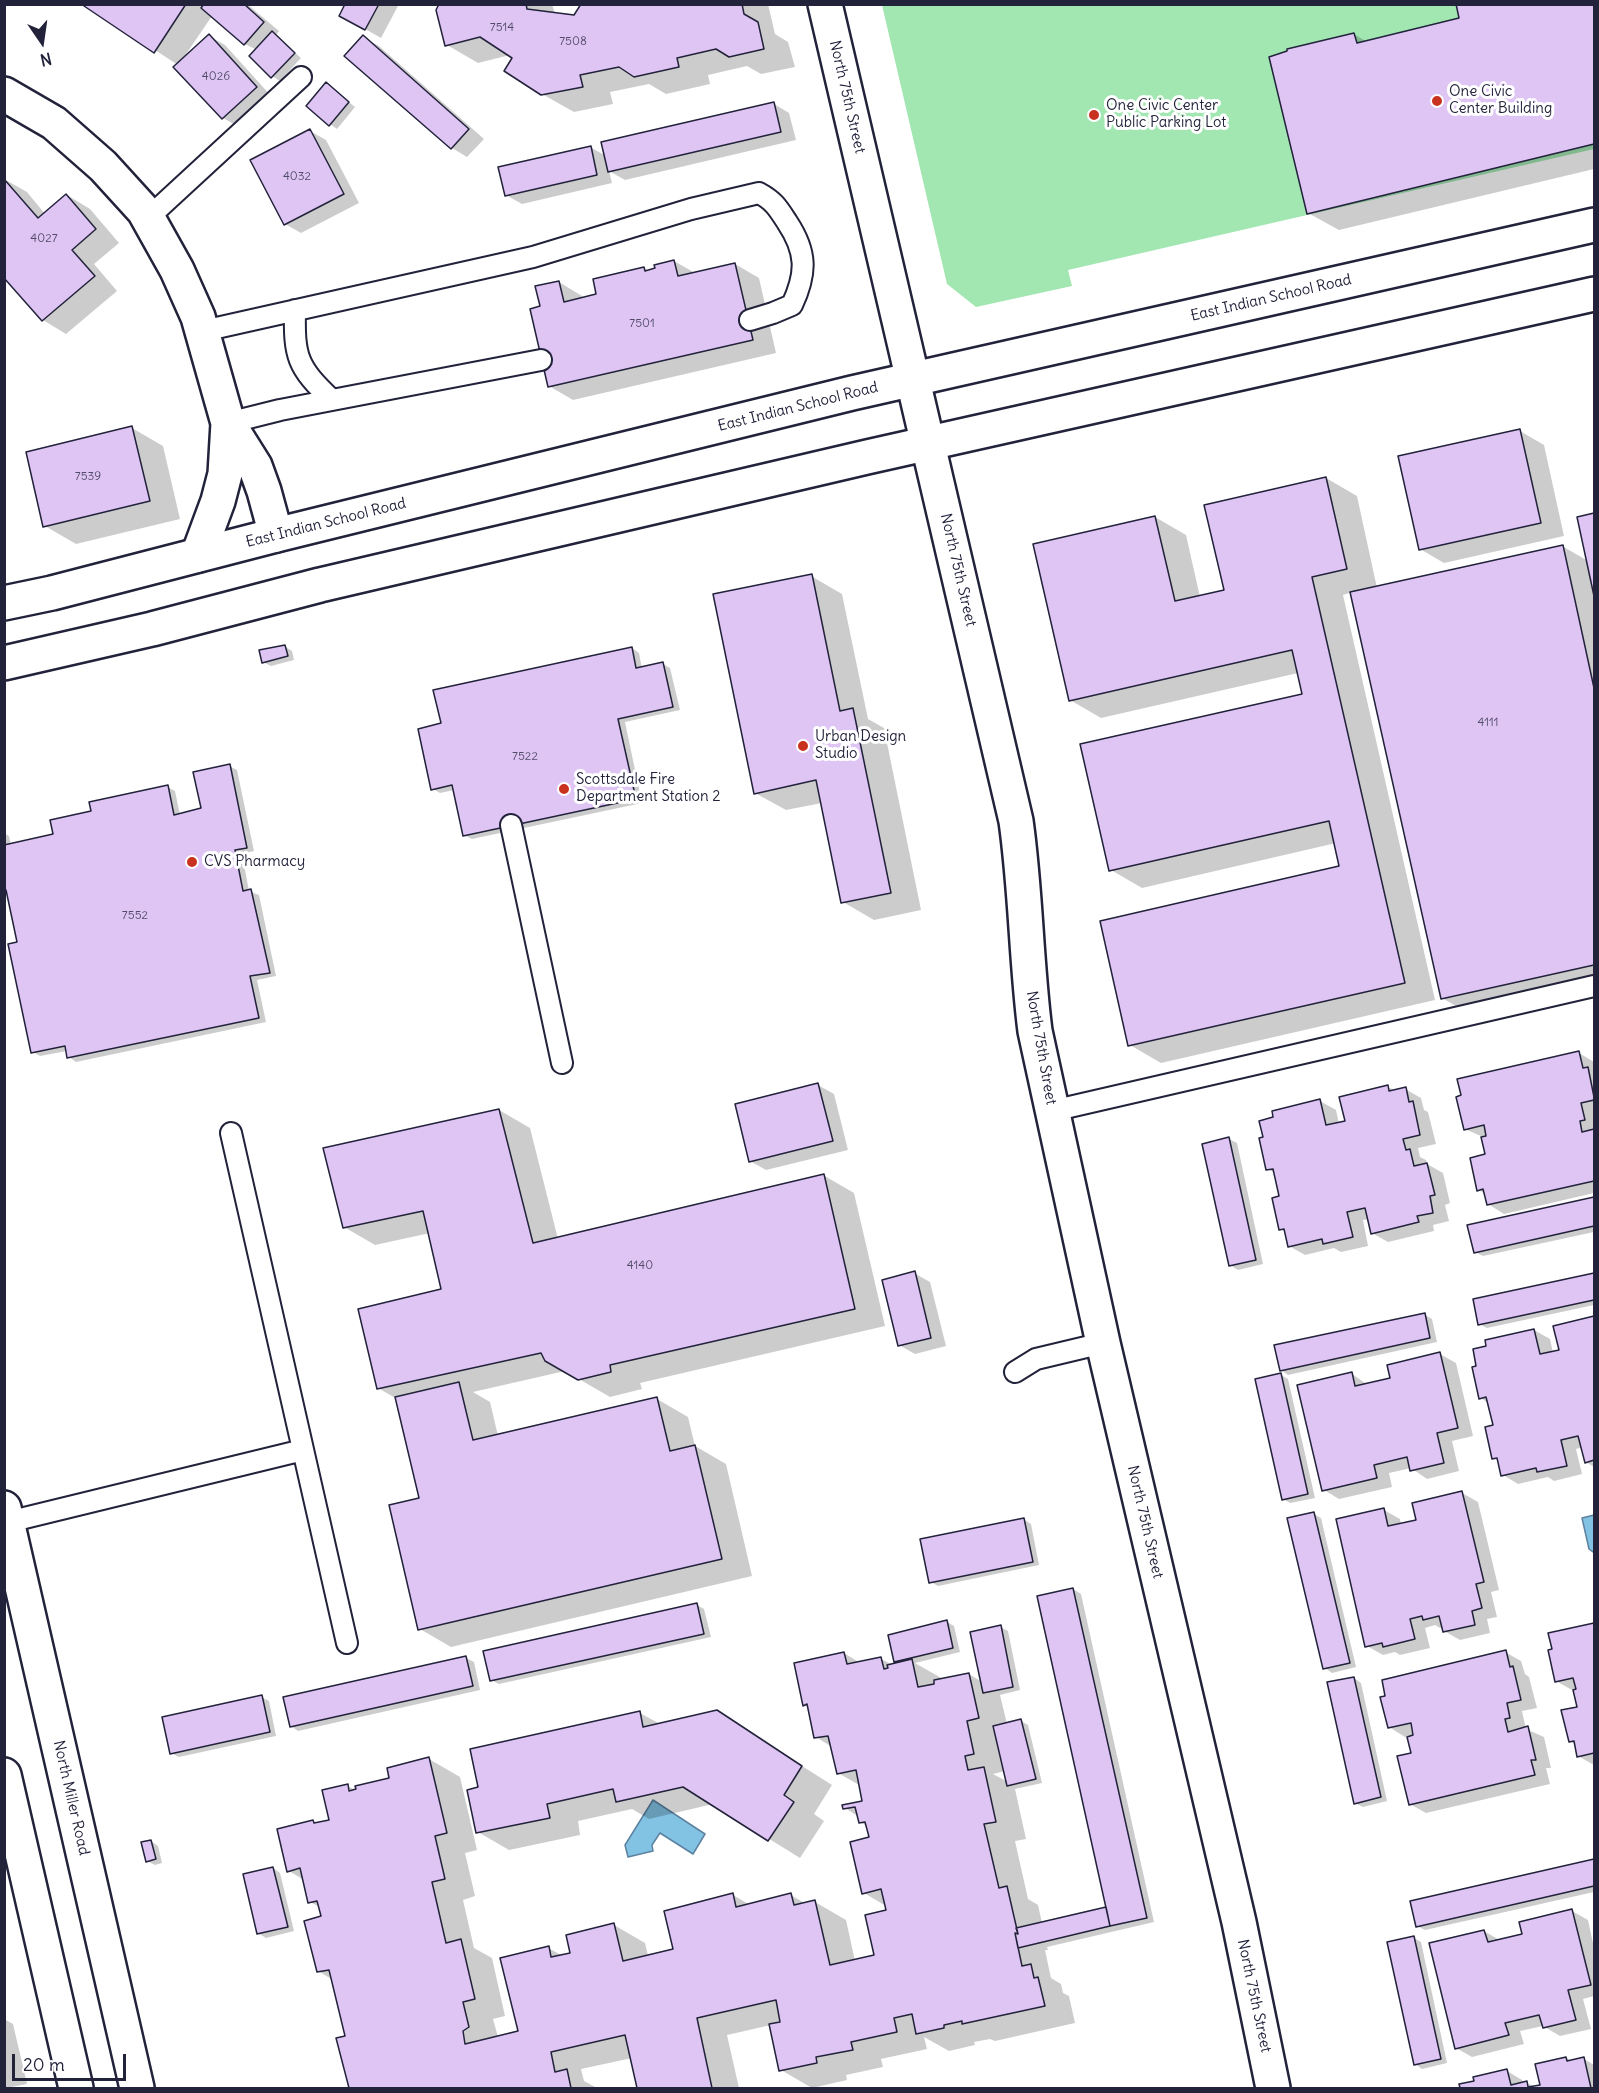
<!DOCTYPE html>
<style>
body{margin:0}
#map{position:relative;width:1599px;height:2093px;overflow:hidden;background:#fff;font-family:Delius,sans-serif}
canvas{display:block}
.frame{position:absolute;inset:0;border:6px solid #22223b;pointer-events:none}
.north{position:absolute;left:12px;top:12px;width:60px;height:60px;-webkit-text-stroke:4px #fff;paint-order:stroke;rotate:167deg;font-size:16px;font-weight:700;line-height:24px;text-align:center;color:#22223b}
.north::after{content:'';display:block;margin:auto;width:21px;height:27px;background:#22223b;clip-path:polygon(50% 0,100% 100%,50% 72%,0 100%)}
.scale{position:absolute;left:12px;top:2054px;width:114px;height:27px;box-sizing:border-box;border:3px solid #22223b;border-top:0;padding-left:8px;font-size:18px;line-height:21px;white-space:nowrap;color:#22223b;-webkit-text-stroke:4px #fff;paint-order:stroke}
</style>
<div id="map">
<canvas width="1599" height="2093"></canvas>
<div class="frame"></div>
<div class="north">N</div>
<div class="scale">20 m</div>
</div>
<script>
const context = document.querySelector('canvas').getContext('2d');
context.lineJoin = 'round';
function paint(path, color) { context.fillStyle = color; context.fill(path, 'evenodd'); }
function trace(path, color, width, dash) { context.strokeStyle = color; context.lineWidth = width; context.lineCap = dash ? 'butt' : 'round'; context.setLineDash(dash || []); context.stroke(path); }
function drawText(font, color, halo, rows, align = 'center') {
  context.font = font + ' Delius,sans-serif'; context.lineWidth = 6; context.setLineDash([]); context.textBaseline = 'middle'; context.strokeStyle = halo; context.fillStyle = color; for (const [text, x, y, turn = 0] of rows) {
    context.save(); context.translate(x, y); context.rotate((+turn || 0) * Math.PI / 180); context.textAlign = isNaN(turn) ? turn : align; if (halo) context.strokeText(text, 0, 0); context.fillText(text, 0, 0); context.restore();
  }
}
const green = new Path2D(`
 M882 5H1594V149L1068 270 1072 286 976 307 947 284Z`);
const water = new Path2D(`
 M1594 1515V1552H1593L1589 1549 1582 1518Z
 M653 1800 705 1834 693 1854 660 1833 652 1845 653 1851 628 1857 625 1845Z`);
const shadow = new Path2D(`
 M84 4H247L279 31 276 35 301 58 280 81 272 76 257 50 245 44 212 16 182 60 209 36 225 45 272 97 239 127 223 118 178 65Z
 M347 4H399L381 38 341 15Z
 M441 4H552L555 14 575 17 583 4H768L775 34 788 42 795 67 761 74 747 66 708 75 710 84 666 94 649 84 610 92 613 104 574 112 542 94 510 55 478 63 447 45Z
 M1457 4H1594V169L1339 230 1308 213 1354 34 1367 42 1461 19Z
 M363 37 379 46 484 139 467 157 452 148 346 55Z
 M333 89 355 107 337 129 330 124Z
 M774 104 789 113 796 140 625 180 609 171 612 183 522 204 506 195 590 147 606 156Z
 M310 131 326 140 359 203 301 233 285 224Z
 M4 179 27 192 45 214 67 195 90 209 119 243 94 264 117 291 66 334 43 320 4 275Z
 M674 261 695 273 735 264 759 278 776 353 573 400 549 386 542 308 559 282 582 296 583 299 598 295 644 268 649 271 657 269Z
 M132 428 163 446 180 519 76 544 45 526Z
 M1520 431 1544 445 1564 536 1444 563 1420 549Z
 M1326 478 1357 496 1377 588 1562 546 1588 561 1579 518 1594 514V989L1473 1016 1442 998 1352 592 1343 595 1435 1000 1161 1063 1130 1045 1341 867 1336 843 1142 888 1111 870 1304 695 1298 673 1101 718 1070 700 1155 517 1186 535 1200 597 1225 592Z
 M811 576 842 594 868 719 884 728 921 910 874 920 843 902 822 803 786 810 755 793Z
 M284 646 292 651 294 660 271 666 263 662Z
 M632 648 639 653 642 669 663 664 670 668 680 710 625 722 642 803 472 839 464 835 454 790 440 793 433 789 442 724Z
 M229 766 237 770 254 851 242 854 249 891 259 895 276 976 257 980 266 1022 76 1062 69 1057 67 1051 40 1056 33 1052 19 943 9 894 4 895V833L9 836 11 845 55 835 92 812 167 787 175 791 180 815 203 809Z
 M1579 1053 1594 1062V1193L1504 1214 1488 1204 1485 1194 1479 1190 1487 1155 1483 1137 1465 1129Z
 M818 1085 834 1094 848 1150 766 1170 750 1161Z
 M1388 1087 1396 1091 1405 1089 1421 1098 1424 1110 1428 1112 1436 1144 1418 1148 1420 1157 1426 1160 1427 1164 1443 1173 1450 1203 1445 1205 1449 1221 1433 1225 1434 1231 1388 1242 1372 1233 1369 1219 1363 1220 1368 1246 1341 1252 1334 1248 1305 1255 1289 1246 1286 1232 1280 1229 1281 1197 1276 1174 1268 1169 1320 1101 1336 1110 1339 1124 1347 1122Z
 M499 1110 530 1128 558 1239 823 1175 854 1193 885 1326 640 1383 642 1389 610 1397 565 1371 473 1392 490 1402 498 1436 657 1399 688 1417 695 1446 726 1464 752 1576 451 1647 420 1629 421 1499 397 1399 378 1388 443 1290 430 1233 375 1245 344 1227Z
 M1229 1139 1237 1143 1263 1264 1238 1270 1230 1265Z
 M1594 1199V1232L1483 1256 1475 1252 1469 1227Z
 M914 1273 930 1282 946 1346 915 1354 899 1345Z
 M1594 1274V1305L1487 1328 1479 1324 1474 1301Z
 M1425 1315 1432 1319 1437 1342 1288 1375 1281 1370Z
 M1594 1318V1467L1586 1462 1583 1447 1576 1449 1582 1474 1554 1481 1548 1477 1518 1484 1503 1475 1498 1460 1494 1458 1495 1426 1488 1403 1481 1398 1534 1330 1550 1339 1553 1353 1560 1351 1555 1327Z
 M1440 1354 1456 1363 1473 1436 1452 1441 1459 1471 1427 1479 1411 1468 1389 1473 1392 1487 1339 1499 1324 1490 1352 1374 1368 1385 1392 1379Z
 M1281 1375 1288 1379 1315 1498 1290 1503 1283 1499Z
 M1462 1493 1478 1502 1499 1590 1491 1592 1497 1617 1487 1619 1490 1633 1460 1640 1444 1631 1443 1627 1440 1628 1435 1625 1425 1628 1430 1648 1400 1655 1395 1652 1383 1655 1367 1646 1384 1510 1400 1519 1401 1525 1418 1521Z
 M1314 1514 1321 1518 1356 1667 1332 1673 1325 1668Z
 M1023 1519 1031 1524 1039 1565 938 1586 931 1582Z
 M1073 1589 1081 1594 1154 1922 1047 1947 1048 1950H1045L1051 1978 1061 1984 1063 1993 1069 1996 1075 2023 995 2041 990 2039 974 2042 975 2045 949 2051 924 2037 927 2049 881 2059 883 2067 846 2075 847 2080 812 2088 781 2070 771 2025 727 2035 739 2088H639L632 2058 581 2069 584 2081 597 2088H350L338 2039 347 2037 333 1980 318 1971 323 1918 320 1907 310 1902 304 1880 289 1871 313 1822 317 1824 331 1821 348 1786 358 1792 391 1779 429 1759 460 1777 477 1850 465 1853 475 1896 463 1900 474 1948 492 1958 505 2016 493 2019 498 2037 520 2032 548 1948 563 1956 572 1954 614 1925 645 1943 648 1956 675 1950 733 1895 750 1905 791 1895 806 1904 815 1902 846 1920 855 1961 875 1956 887 1912 886 1906 864 1893 871 1838 868 1827 860 1822 859 1817 845 1808 864 1802 861 1786 838 1773 832 1747 816 1737 809 1708 804 1705 844 1653 860 1663 881 1659 893 1665 900 1664 895 1661 947 1622 954 1626 960 1652 915 1663 943 1679 969 1674 982 1682 1000 1627 1008 1631 1020 1690 1000 1695 1007 1724 1021 1721 1028 1725 1042 1783 1015 1789 1026 1839 1015 1841 1028 1899 1038 1905 1042 1923 1108 1908ZM1005 1771 1008 1782 993 1774Z
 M697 1605 704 1609 711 1637 499 1684 491 1680Z
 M1594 1625V1765L1578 1756 1576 1745 1570 1741 1579 1708 1574 1690H1572L1556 1681 1554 1650 1550 1634Z
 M1505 1652 1521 1661 1525 1674 1529 1677 1537 1708 1522 1711 1526 1729 1544 1737 1551 1768H1546L1550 1784 1426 1813 1410 1804 1412 1754 1408 1736 1405 1737 1389 1727Z
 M466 1658 474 1662 480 1690 298 1731 291 1726Z
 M1354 1678 1361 1683 1387 1801 1363 1807 1355 1803Z
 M261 1697 269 1701 276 1736 179 1757 171 1753Z
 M717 1712 832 1785 814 1814 824 1821 800 1858 713 1804 649 1819 632 1809 578 1821 580 1835 509 1850 478 1832 640 1713 660 1724Z
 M151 1841 158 1846 162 1863 155 1865 147 1861Z
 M1594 1860V1892L1425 1930 1417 1926 1412 1902Z
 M273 1868 280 1873 294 1931 266 1938 258 1933Z
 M1572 1911 1588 1920 1594 1948V1996L1583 1999 1591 2029 1560 2036 1543 2026 1520 2031 1524 2044 1472 2057 1456 2048 1484 1931 1501 1941 1524 1935Z
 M1414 1938 1421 1942 1447 2063 1422 2069 1415 2064Z
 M4 2019 13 2024 27 2084 6 2088Z
 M1566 2058 1571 2061 1584 2059 1594 2065V2088H1462L1461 2086 1507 2071 1522 2080 1523 2084 1527 2083 1535 2087 1542 2086Z`);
const building = new Path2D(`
 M81 4H186L154 53Z
 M204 4H244L264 22 244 45 201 8Z
 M345 4H379L365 30 339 16Z
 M439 4H526L527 9 574 15 581 4H742L744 14 758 22 764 49 729 57 716 49 677 58 679 67 634 77 619 67 580 75 583 87 541 95 504 71 512 58 480 37 445 46 436 10Z
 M1456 4H1594V144L1307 214 1269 57 1287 51V49L1354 33 1357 43 1459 18Z
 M272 31 295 53 271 78 249 56Z
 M209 34 257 87 222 119 173 67Z
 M363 35 469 129 451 149 344 56Z
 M326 82 349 102 329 126 306 106Z
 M774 102 781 132 608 172 601 142Z
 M310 129 344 194 284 225 250 160Z
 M591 146 597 175 505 196 498 167Z
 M4 179 38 218 66 194 96 229 72 250 95 276 42 321 4 278Z
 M674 260 678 276 735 263 753 340 548 387 530 309 540 306 535 286 559 281 564 302 596 294 593 279 644 267 645 271 655 268 654 265Z
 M132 426 150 501 43 527 26 452Z
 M1520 429 1541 523 1419 550 1398 456Z
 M1326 477 1347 569 1312 577 1405 983 1128 1046 1100 921 1339 866 1329 821 1109 871 1080 744 1302 694 1292 650 1069 701 1033 544 1155 516 1175 601 1224 590 1204 505Z
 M1594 513V596L1577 517Z
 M1563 545 1594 688V965L1441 999 1350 592Z
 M812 574 840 711 853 708 891 893 841 903 816 780 754 794 713 594Z
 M285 645 288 656 262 663 259 650Z
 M632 647 636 668 663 662 673 707 618 719 636 799 463 836 452 785 431 790 418 729 441 723 433 690Z
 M230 764 247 848 235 850 243 891 251 889 270 973 250 976 259 1018 67 1058 65 1046 31 1053 8 944 17 942 6 890H4V845L53 834 50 820 91 811 89 802 168 785 174 815 201 808 193 772Z
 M1579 1051 1583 1068 1588 1067 1594 1097V1100L1581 1103 1585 1120 1580 1121 1582 1132 1594 1129V1181L1487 1205 1483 1189 1477 1191 1470 1158 1485 1154 1481 1137 1486 1136 1484 1125 1464 1130 1456 1097 1461 1095 1457 1079Z
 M818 1083 833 1141 749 1162 735 1104Z
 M1388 1085 1389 1091 1406 1087 1409 1102 1413 1101 1420 1135 1403 1139 1406 1150 1410 1149 1414 1166 1427 1163 1435 1195 1430 1196 1433 1213 1417 1216 1419 1222 1371 1234 1365 1208 1347 1212 1353 1237 1323 1244 1322 1239 1288 1247 1284 1229 1279 1230 1272 1198 1279 1196 1273 1169 1266 1170 1259 1138 1263 1137 1259 1121 1273 1117 1272 1111 1320 1099 1326 1125 1345 1121 1339 1097Z
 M499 1109 533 1243 824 1174 855 1309 610 1365 611 1372 578 1380 545 1361 541 1353 377 1389 358 1309 441 1289 423 1211 343 1228 323 1148Z
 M1229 1137 1256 1260 1229 1266 1202 1144Z
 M1594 1197V1226L1474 1253 1467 1225Z
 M915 1271 931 1338 898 1346 882 1280Z
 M1594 1273V1300L1478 1325 1473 1299Z
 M1425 1313 1430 1338 1280 1371 1274 1345Z
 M1594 1316V1460L1585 1463 1578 1436 1561 1440 1567 1466 1537 1472 1536 1468 1501 1476 1497 1458 1492 1459 1485 1427 1493 1425 1486 1397 1479 1399 1472 1367 1476 1366 1473 1349 1486 1346 1485 1340 1534 1329 1540 1354 1559 1350 1553 1326Z
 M1440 1352 1458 1428 1437 1433 1444 1463 1410 1471 1407 1457 1374 1465 1377 1478 1322 1491 1297 1385 1352 1372 1355 1386 1390 1378 1387 1365Z
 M1281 1373 1308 1494 1282 1500 1255 1379Z
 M459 1382 473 1440 657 1397 670 1451 695 1445 722 1559 418 1630 389 1505 419 1498 395 1397Z
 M1462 1491 1484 1582 1476 1584 1482 1608 1472 1611 1475 1625 1443 1632 1439 1616 1423 1620 1422 1616 1410 1619 1415 1639 1383 1647 1382 1643 1365 1647 1336 1519 1384 1508 1388 1526 1416 1520 1412 1503Z
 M1314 1512 1350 1663 1323 1669 1287 1518Z
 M1024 1518 1033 1562 929 1583 920 1539Z
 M1073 1588 1147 1918 1110 1926 1037 1596Z
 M697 1603 704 1634 490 1681 483 1651Z
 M947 1620 953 1648 894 1662 888 1635Z
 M1594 1623V1753L1577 1757 1574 1741 1569 1742 1561 1710 1577 1707 1573 1690 1576 1689 1573 1678 1555 1682 1548 1650 1552 1649 1548 1633Z
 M1001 1625 1013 1687 983 1693 970 1632Z
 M1506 1650 1510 1667 1513 1666 1521 1700 1507 1703 1510 1718 1505 1719 1508 1732 1528 1726 1536 1760H1531L1535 1775 1409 1805 1397 1756 1411 1753 1407 1737 1413 1735 1411 1723 1388 1728 1380 1697 1385 1696 1382 1680Z
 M844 1652 847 1664 881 1657 884 1669 888 1668 887 1665 912 1659 918 1687 934 1684V1680L969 1673 979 1718 967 1721 974 1754 965 1756 968 1770 984 1767 996 1822 984 1824 999 1888 1007 1886 1018 1934 1015 1933 1022 1966 1031 1964 1034 1978 1038 1977 1045 2006 962 2024V2021L944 2025V2028L916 2034 912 2014 894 2018 897 2032 851 2042 853 2050 816 2057 817 2063 779 2071 769 2024 780 2022 776 2000 697 2018 712 2088H637L625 2035 551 2052 555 2072 567 2069 571 2088H349L336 2038 345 2036 329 1970 317 1972 304 1921 321 1916 317 1901 308 1903 300 1868 287 1872 277 1829 313 1820 314 1823 329 1820 322 1790 348 1784 349 1791 356 1789 355 1786 389 1778 387 1768 429 1757 447 1833 435 1836 445 1879 432 1882 446 1943 461 1939 475 1999 463 2002 469 2027 463 2031 465 2044 518 2031 500 1958 549 1946 551 1957 570 1953 566 1935 614 1923 623 1961 673 1949 664 1911 733 1893 736 1907 791 1893 794 1905 815 1900 830 1965 874 1955 865 1915 886 1910 881 1889 862 1894 850 1842 869 1837 865 1822 859 1823 855 1807 843 1809 842 1805 862 1801 856 1770 837 1774 828 1736 814 1738 807 1704 803 1706 794 1663Z
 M466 1656 473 1686 290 1727 283 1697Z
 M1354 1677 1381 1797 1354 1804 1327 1682Z
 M262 1695 270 1732 170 1754 162 1717Z
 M717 1710 802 1766 784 1795 794 1802 768 1841 683 1787 616 1802 613 1789 547 1804 550 1818 476 1833 467 1790 478 1787 470 1749 640 1711 643 1727Z
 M1021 1719 1036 1779 1007 1786 993 1726Z
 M151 1840 156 1859 146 1862 141 1842Z
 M1594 1859V1886L1416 1927 1410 1901Z
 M273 1867 288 1927 257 1934 243 1874Z
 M1106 1907 1110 1926 1018 1948 1015 1933 1018 1934 1016 1928Z
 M1572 1909 1591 1985 1568 1990 1576 2020 1543 2028 1539 2015 1505 2023 1509 2035 1455 2049 1429 1943 1484 1930 1488 1942 1522 1934 1519 1922Z
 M1414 1936 1441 2059 1414 2065 1387 1942Z
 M1566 2057 1567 2061 1584 2057 1591 2088H1460L1459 2084 1474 2081 1473 2077 1507 2069 1511 2085 1527 2081 1528 2087 1540 2085 1535 2064Z`);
const service = new Path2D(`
 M148 218 301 77
 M295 310C294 357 297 367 332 400L541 360
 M203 331 533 257 691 209 759 193C774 201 778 208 787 222 807 252 807 273 792 305L773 313 750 320
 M228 423 280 410 332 400
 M511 825 562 1063
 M1052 1111 1594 986
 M231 1133 347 1643
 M1015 1372 1036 1359 1103 1343
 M8 1522 303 1450`);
const minor = new Path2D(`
 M825 4 1016 821C1026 891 1026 961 1035 1031L1103 1343 1239 1922 1273 2088
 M4 94 54 123 103 166 144 211 177 270 198 317 228 423 255 466 264 491 276 535
 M198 555 218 501 225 474 228 423`);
const tertiary = new Path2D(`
 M4 1508 137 2088
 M4 1775 76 2088`);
const secondary = new Path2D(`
 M4 603 52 593 276 535 852 393 1594 225
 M4 663 152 629 320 585 867 457 1594 294`);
const markers = [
 [1437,101,6,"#c8321e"],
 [1094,115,6,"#c8321e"],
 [803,746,6,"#c8321e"],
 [564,789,6,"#c8321e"],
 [192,862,6,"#c8321e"]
];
const numberNames = [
 ["7514",502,28],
 ["7508",573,42],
 ["4026",216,77],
 ["4032",297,177],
 ["4027",44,239],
 ["7501",642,324],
 ["7539",88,477],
 ["4111",1488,723],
 ["7522",525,757],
 ["7552",135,916],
 ["4140",640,1266]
];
const poiNames = [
 ["One Civic",1449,92],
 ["Center Building",1449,109],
 ["One Civic Center",1106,106],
 ["Public Parking Lot",1106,123],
 ["Urban Design",815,737],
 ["Studio",815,754],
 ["Scottsdale Fire",576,780],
 ["Department Station 2",576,797],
 ["CVS Pharmacy",204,862]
];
const streetNames = [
 ["North 75th Street",847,97,77],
 ["East Indian School Road",1271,298,-13],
 ["East Indian School Road",798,407,-14],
 ["East Indian School Road",326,523,-14],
 ["North 75th Street",958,570,77],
 ["North 75th Street",1041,1048,80],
 ["North 75th Street",1145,1522,77],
 ["North Miller Road",71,1798,77],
 ["North 75th Street",1254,1996,78]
];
paint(green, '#a2e7b2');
paint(water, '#82c2e3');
trace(water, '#5c82a0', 1.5);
paint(shadow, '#0003');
paint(building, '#dfc5f4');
trace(building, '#22223b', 1.5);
trace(service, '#22223b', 24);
trace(minor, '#22223b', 38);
trace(tertiary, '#22223b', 38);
trace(secondary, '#22223b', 38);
trace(service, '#fff', 20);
trace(minor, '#fff', 33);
trace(tertiary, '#fff', 33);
trace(secondary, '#fff', 33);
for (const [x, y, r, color] of markers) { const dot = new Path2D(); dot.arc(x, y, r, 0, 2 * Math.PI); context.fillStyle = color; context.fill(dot); trace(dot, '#fff', 2); }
drawText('12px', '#514b69', null, numberNames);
drawText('15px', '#22223b', '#fff', poiNames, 'left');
drawText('15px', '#22223b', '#fff', streetNames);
</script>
